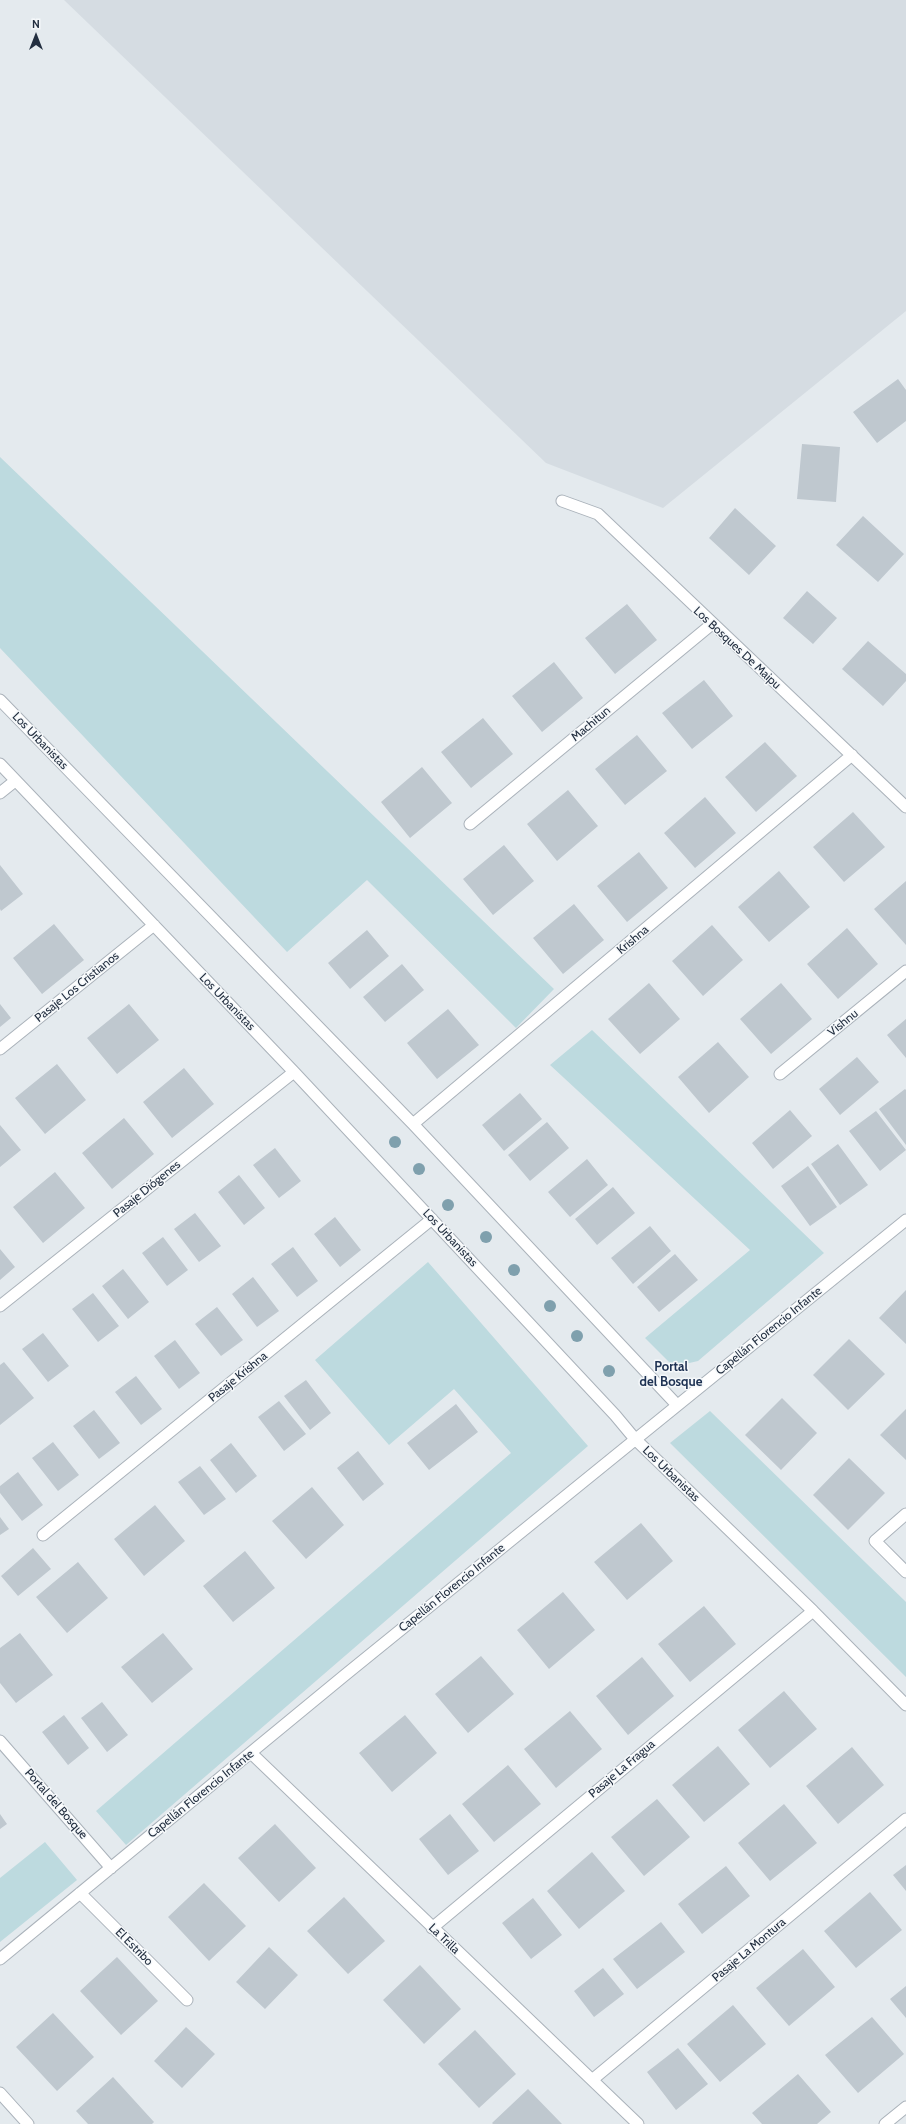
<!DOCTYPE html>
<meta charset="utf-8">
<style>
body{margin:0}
#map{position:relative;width:906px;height:2124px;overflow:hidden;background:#e4eaee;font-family:Cabin,sans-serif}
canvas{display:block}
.north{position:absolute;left:16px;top:16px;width:40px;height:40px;-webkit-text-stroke:3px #f5f8fa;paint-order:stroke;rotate:0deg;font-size:11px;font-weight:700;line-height:16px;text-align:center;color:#232f40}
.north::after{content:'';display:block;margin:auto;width:14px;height:18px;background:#232f40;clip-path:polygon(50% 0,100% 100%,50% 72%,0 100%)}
</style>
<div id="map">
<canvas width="906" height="2124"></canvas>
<div class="north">N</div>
</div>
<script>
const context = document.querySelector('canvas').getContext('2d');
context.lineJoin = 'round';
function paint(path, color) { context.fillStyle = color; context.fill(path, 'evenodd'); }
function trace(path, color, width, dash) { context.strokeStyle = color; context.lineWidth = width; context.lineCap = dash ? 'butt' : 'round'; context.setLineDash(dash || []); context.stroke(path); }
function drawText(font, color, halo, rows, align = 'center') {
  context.font = font + ' Cabin,sans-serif'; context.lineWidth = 3; context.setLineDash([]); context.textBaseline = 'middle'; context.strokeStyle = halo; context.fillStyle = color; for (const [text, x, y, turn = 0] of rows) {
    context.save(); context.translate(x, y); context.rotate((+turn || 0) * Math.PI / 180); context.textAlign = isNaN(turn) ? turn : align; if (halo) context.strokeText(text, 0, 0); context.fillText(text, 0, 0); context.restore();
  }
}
const built = new Path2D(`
 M64 0H906V311L663 508 546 463Z`);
const green = new Path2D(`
 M0 457 554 989 516 1028 367 880 287 952 0 648Z
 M592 1030 824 1253 698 1361 685 1364 670 1363 645 1338 750 1250 550 1065Z
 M428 1262 588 1446 126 1845 96 1811 511 1453 454 1389 389 1445 315 1360Z
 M710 1411 906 1602V1677L670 1443Z
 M45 1842 77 1880 0 1942V1878Z`);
const building = new Path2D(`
 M898 379 906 390V421L877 443 853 412Z
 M802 444 840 447 836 502 797 499Z
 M735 508 776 546 749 575 709 538Z
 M863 516 904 554 878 582 836 545Z
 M807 591 837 618 813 644 783 618Z
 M627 604 657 640 615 674 585 638Z
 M868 641 906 674V681L883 706 842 669Z
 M554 662 583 698 542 732 512 696Z
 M704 680 733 716 692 749 662 713Z
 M483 718 513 754 471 788 441 752Z
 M637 735 667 771 625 805 595 769Z
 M765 742 797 776 756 812 725 777Z
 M422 767 452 803 410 838 381 802Z
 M568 790 598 826 557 861 527 824Z
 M705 797 736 833 695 868 664 833Z
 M853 812 885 847 844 882 813 847Z
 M504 845 534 881 493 915 463 879Z
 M639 852 668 888 627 922 597 886Z
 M0 865 23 894 1 911 0 909Z
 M779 871 810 907 769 942 738 907Z
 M906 881V945L874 909Z
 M574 904 604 940 563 974 533 938Z
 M54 924 84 960 42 994 13 958Z
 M712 925 743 960 703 996 672 961Z
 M847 928 878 964 838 999 807 964Z
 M367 930 389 956 350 989 328 963Z
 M402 964 424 990 385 1022 363 997Z
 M649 983 680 1019 640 1054 608 1019Z
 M781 983 812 1019 771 1054 740 1019Z
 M0 1004 11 1018 0 1027Z
 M129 1004 159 1040 117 1074 87 1038Z
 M448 1009 479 1045 437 1079 407 1043Z
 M906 1019V1058L887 1035Z
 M718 1042 749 1077 709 1113 678 1077Z
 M857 1057 879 1082 840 1115 819 1089Z
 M57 1064 86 1100 45 1134 15 1098Z
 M184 1068 214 1104 172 1138 143 1102Z
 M905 1089 906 1090V1145L879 1109Z
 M520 1093 542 1119 504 1151 482 1125Z
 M790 1110 812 1136 773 1169 752 1143Z
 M876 1111 906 1150 880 1171 849 1131Z
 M124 1118 154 1154 112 1189 82 1153Z
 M547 1122 569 1148 530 1181 508 1155Z
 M0 1125 21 1150 0 1167Z
 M838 1144 868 1185 840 1205 811 1164Z
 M275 1148 301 1181 279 1198 253 1165Z
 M587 1159 608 1185 570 1217 548 1192Z
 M808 1166 837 1207 810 1226 781 1186Z
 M55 1172 85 1208 43 1243 13 1207Z
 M239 1175 265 1208 244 1225 218 1192Z
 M613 1187 635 1213 597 1245 575 1219Z
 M195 1213 221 1246 199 1262 174 1229Z
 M335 1217 361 1250 340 1267 314 1234Z
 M650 1226 671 1251 633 1284 611 1258Z
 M163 1237 188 1270 167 1286 142 1253Z
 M293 1247 318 1281 297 1297 271 1264Z
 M0 1249 15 1267 0 1280Z
 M675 1254 698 1280 659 1312 637 1287Z
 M123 1269 149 1302 128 1319 102 1286Z
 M253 1277 279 1311 257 1327 232 1294Z
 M906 1290V1344L879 1318Z
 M93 1293 119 1326 98 1342 72 1309Z
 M217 1307 243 1340 221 1356 195 1324Z
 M43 1333 69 1366 48 1382 22 1349Z
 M849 1339 885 1374 848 1410 813 1375Z
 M175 1340 200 1373 179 1389 154 1356Z
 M4 1362 34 1398 0 1425V1365Z
 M136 1376 162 1409 141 1425 115 1392Z
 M306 1380 331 1413 310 1430 284 1396Z
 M782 1398 817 1433 781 1470 745 1435Z
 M279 1401 306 1434 284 1451 258 1417Z
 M456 1404 478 1432 429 1470 407 1443Z
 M906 1409V1460L880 1435Z
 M94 1410 120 1443 99 1459 73 1426Z
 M53 1442 79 1475 58 1491 32 1458Z
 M231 1443 257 1476 236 1493 210 1460Z
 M358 1451 384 1484 363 1501 337 1468Z
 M849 1458 885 1493 848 1530 813 1495Z
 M200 1466 226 1499 204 1515 178 1482Z
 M18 1472 43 1505 22 1521 0 1493V1486Z
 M312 1487 344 1525 306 1559 272 1521Z
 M155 1505 185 1541 144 1576 114 1539Z
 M0 1517 9 1529 0 1535Z
 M641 1523 673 1561 627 1600 594 1562Z
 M33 1548 51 1569 18 1596 1 1576Z
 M245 1551 275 1588 233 1622 203 1586Z
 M78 1562 108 1598 67 1633 36 1597Z
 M563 1592 595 1630 549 1669 517 1630Z
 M704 1606 736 1644 690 1682 658 1644Z
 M20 1633 53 1675 16 1703 0 1683V1648Z
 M163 1633 193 1669 152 1703 121 1667Z
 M481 1656 514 1694 468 1733 435 1694Z
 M642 1657 674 1696 628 1735 596 1696Z
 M784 1691 817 1729 770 1768 738 1730Z
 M102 1702 128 1735 107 1752 81 1718Z
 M570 1711 602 1749 556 1788 524 1749Z
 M64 1715 89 1748 68 1765 42 1732Z
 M405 1715 437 1753 392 1792 359 1753Z
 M718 1746 750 1784 704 1822 672 1785Z
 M852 1747 884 1785 838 1824 806 1786Z
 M508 1765 541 1804 494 1842 462 1804Z
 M657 1799 690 1837 644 1876 611 1837Z
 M784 1804 817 1843 770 1881 738 1843Z
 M0 1814 7 1824 0 1829Z
 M450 1814 479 1851 448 1875 419 1839Z
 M275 1824 316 1868 279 1902 238 1858Z
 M592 1852 625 1891 579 1929 547 1891Z
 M906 1865V1891L893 1875Z
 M726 1866 750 1896 702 1934 678 1904Z
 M204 1883 246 1926 209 1961 168 1917Z
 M870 1892 902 1930 856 1968 824 1931Z
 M344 1897 385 1941 348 1974 307 1931Z
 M533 1898 562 1935 531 1959 502 1923Z
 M661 1922 685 1952 637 1989 613 1959Z
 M269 1947 298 1975 265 2009 236 1982Z
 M803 1949 835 1987 789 2026 756 1988Z
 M117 1957 158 2001 121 2035 80 1991Z
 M420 1965 461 2009 424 2044 383 2000Z
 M603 1968 624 1994 594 2017 574 1991Z
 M906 1986V2018L890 1999Z
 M733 2005 766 2044 720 2082 687 2044Z
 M53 2013 94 2057 57 2091 16 2047Z
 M872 2017 904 2054 858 2093 825 2055Z
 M186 2027 215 2054 182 2088 154 2061Z
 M475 2030 516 2074 479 2108 438 2064Z
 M678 2048 708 2084 676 2110 647 2072Z
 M798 2074 831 2112 817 2124H762L752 2113Z
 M113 2077 154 2122 152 2124H88L76 2111Z
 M528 2089 562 2124H493L492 2123Z`);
const minor = new Path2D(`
 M562 501 598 514 906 807
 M0 700 413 1124 677 1405
 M0 764 294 1072 615 1415 635 1439 813 1611 906 1705
 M0 793 15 781
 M470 824 712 624
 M0 1049 154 925
 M780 1074 906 971
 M413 1124 852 755
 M0 1306 294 1072
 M906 1514 875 1541 906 1572
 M43 1535 432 1219
 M0 1741 111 1868
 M251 1753 638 2124
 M80 1893 187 2000
 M432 1928 813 1611
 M0 1959 345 1675 906 1220
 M592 2080 906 1819
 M0 2093 28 2124
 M885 2124 906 2107`);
const trees = [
 [395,1142],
 [419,1169],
 [448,1205],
 [486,1237],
 [514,1270],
 [550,1306],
 [577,1336],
 [609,1371]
];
const streetNames = [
 ["Los Bosques De Maipu",737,648,43],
 ["Machitun",591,724,-40],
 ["Los Urbanistas",40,741,46],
 ["Krishna",633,940,-40],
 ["Pasaje Los Cristianos",77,987,-39],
 ["Los Urbanistas",227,1002,46],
 ["Vishnu",843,1023,-39],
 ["Pasaje Diógenes",147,1189,-39],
 ["Los Urbanistas",450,1238,47],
 ["Capellán Florencio Infante",769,1331,-39],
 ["Pasaje Krishna",238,1377,-39],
 ["Los Urbanistas",671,1474,44],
 ["Capellán Florencio Infante",452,1588,-39],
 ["Pasaje La Fragua",622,1769,-40],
 ["Capellán Florencio Infante",201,1794,-39],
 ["Portal del Bosque",56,1804,49],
 ["La Trilla",444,1939,44],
 ["El Estribo",134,1947,45],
 ["Pasaje La Montura",749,1950,-40]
];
const neighbourhoodNames = [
 ["Portal",671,1367],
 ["del Bosque",671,1382]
];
paint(built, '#d5dce2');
paint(green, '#bddadf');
paint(building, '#bfc8cf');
trace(minor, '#aab2ba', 13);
trace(minor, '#fff', 11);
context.fillStyle = '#7fa0ad';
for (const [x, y] of trees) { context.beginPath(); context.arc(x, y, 6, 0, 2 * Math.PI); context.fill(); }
drawText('12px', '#232f40', '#f5f8fa', streetNames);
drawText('bold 13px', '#1e3253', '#f5f8fa', neighbourhoodNames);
</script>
